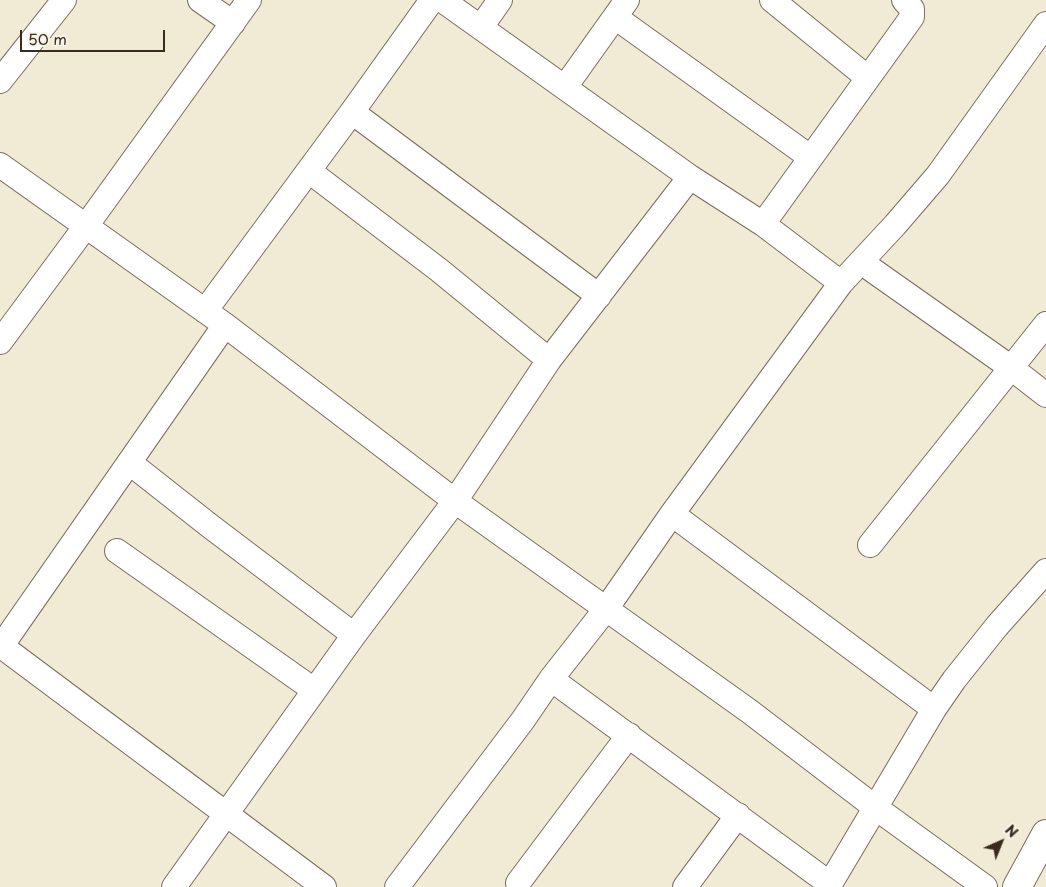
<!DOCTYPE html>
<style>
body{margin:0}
#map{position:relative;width:1046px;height:887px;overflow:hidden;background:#f1ead4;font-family:"Playpen Sans",sans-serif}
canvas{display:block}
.north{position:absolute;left:976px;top:817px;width:50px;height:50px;-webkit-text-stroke:4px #f7f3e8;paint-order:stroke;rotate:44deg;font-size:14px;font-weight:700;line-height:20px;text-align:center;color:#3b2a1e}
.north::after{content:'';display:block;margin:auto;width:18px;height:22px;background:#3b2a1e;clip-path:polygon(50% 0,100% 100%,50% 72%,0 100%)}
.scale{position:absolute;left:20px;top:30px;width:145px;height:22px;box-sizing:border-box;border:2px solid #3b2a1e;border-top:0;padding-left:6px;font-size:15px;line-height:18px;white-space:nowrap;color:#3b2a1e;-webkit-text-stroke:4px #f7f3e8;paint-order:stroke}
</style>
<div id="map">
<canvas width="1046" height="887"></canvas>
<div class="north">N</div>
<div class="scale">50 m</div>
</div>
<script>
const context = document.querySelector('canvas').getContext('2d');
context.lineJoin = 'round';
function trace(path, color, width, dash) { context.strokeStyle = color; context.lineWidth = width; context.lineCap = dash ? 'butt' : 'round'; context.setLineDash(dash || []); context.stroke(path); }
const street = new Path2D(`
 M200 0 233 23
 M442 0 690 177 763 224 841 283
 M772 0 868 78
 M615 17 810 157
 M481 27 500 0
 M0 81 64 0
 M565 87 627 0
 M352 112 432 0
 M0 165 225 325 455 501 749 711 876 808 985 887
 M309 171 439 270 549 360
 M763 224 912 17V9L904 0
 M861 262 1010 367 1046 395
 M205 311 352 112 599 296
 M0 342 86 226 249 0
 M130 463 210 526 354 635
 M672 514 934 709
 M870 545 1046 324
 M117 551 314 690
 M0 645 324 887
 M0 648 225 325
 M551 679 830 884 934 709 954 680 997 626 1046 571
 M518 883 629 735
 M174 887 354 635 455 501 549 360 690 177
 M397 887 523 720 551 679 606 609 672 514 841 283 895 225 938 175 1046 24
 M685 887 738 815`);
const primary = new Path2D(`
 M1017 887 1046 834`);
trace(street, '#7b6d5e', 26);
trace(primary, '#7b6d5e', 30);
trace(street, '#fff', 24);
trace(primary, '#fff', 28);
</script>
